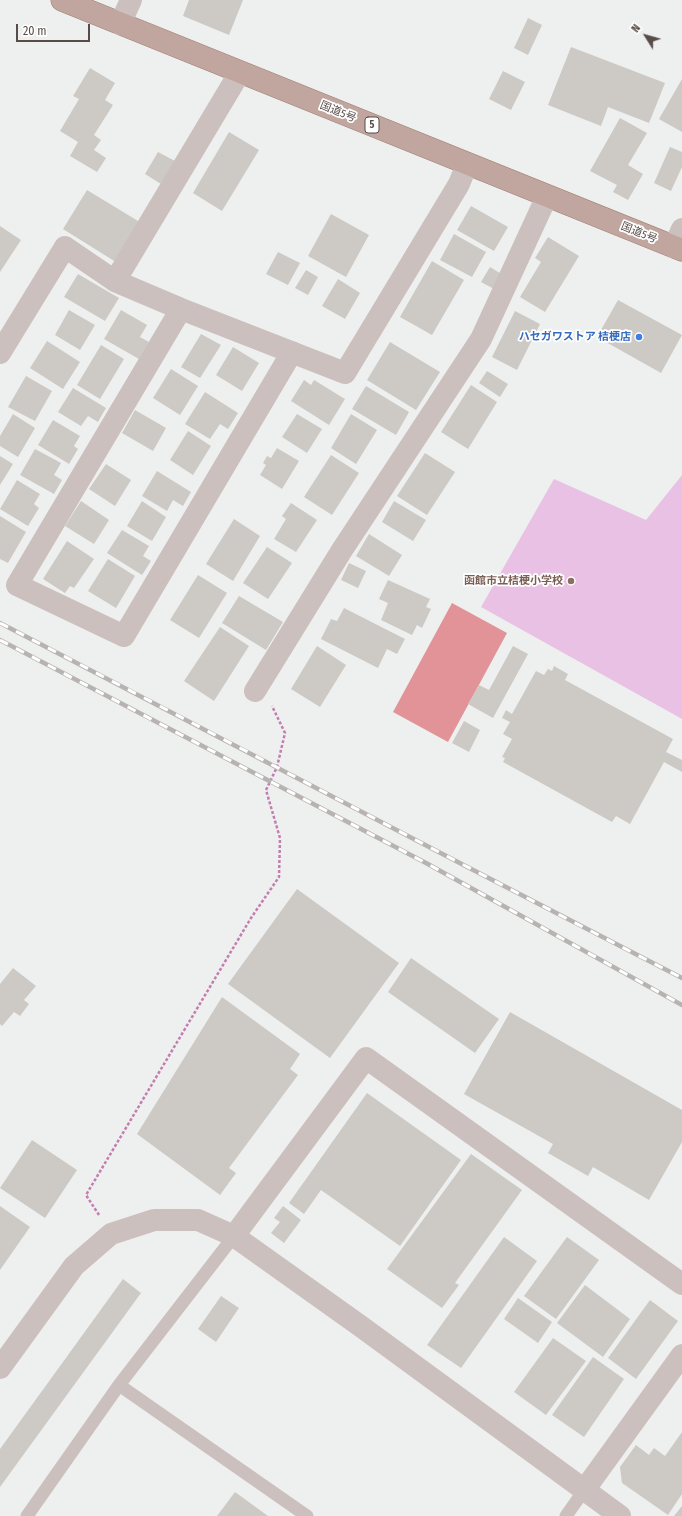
<!DOCTYPE html>
<meta charset="utf-8">
<style>
body{margin:0}
#map{position:relative;width:682px;height:1516px;overflow:hidden;background:#eef0ef;font-family:"Fira Sans Condensed",sans-serif}
canvas{display:block}
.north{position:absolute;left:626px;top:16px;width:40px;height:40px;-webkit-text-stroke:3px #fff;paint-order:stroke;rotate:307deg;font-size:11px;font-weight:700;line-height:16px;text-align:center;color:#594c48}
.north::after{content:'';display:block;margin:auto;width:14px;height:18px;background:#594c48;clip-path:polygon(50% 0,100% 100%,50% 72%,0 100%)}
.scale{position:absolute;left:16px;top:24px;width:74px;height:18px;box-sizing:border-box;border:2px solid #594c48;border-top:0;padding-left:5px;font-size:12px;line-height:14px;white-space:nowrap;color:#594c48;-webkit-text-stroke:3px #fff;paint-order:stroke}
</style>
<div id="map">
<canvas width="682" height="1516"></canvas>
<div class="north">N</div>
<div class="scale">20 m</div>
</div>
<script>
const context = document.querySelector('canvas').getContext('2d');
context.lineJoin = 'round';
function paint(path, color) { context.fillStyle = color; context.fill(path, 'evenodd'); }
function trace(path, color, width, dash) { context.strokeStyle = color; context.lineWidth = width; context.lineCap = dash ? 'butt' : 'round'; context.setLineDash(dash || []); context.stroke(path); }
function drawText(font, color, halo, rows, align = 'center') {
  context.font = font + ' "Fira Sans Condensed","Noto Sans JP",sans-serif'; context.lineWidth = 3.5; context.setLineDash([]); context.textBaseline = 'middle'; context.strokeStyle = halo; context.fillStyle = color; for (const [text, x, y, turn = 0] of rows) {
    context.save(); context.translate(x, y); context.rotate((+turn || 0) * Math.PI / 180); context.textAlign = isNaN(turn) ? turn : align; if (halo) context.strokeText(text, 0, 0); context.fillText(text, 0, 0); context.restore();
  }
}
const green = new Path2D(`
 M682 475V719L481 607 554 479 646 520Z`);
const water = new Path2D(`
 M452 603 507 633 448 742 393 712Z`);
const building = new Path2D(`
 M189 0H243L229 35 183 16Z
 M528 18 542 25 528 55 514 48Z
 M571 47 665 83 649 123 608 107 601 126 548 105Z
 M90 68 115 83 105 100 113 105 94 135 101 140 94 150 106 158 97 172 70 156 78 142 60 131 79 99 73 96Z
 M503 71 525 82 511 110 489 99Z
 M682 79V132L659 119Z
 M620 118 647 133 628 165 643 174 628 200 613 192 617 185 590 171Z
 M229 132 259 150 222 211 193 193Z
 M670 147 682 152V167L671 191 654 183Z
 M158 152 175 161 161 184 145 174Z
 M87 190 143 224 119 264 63 229Z
 M471 206 508 227 494 251 457 230Z
 M331 214 369 235 346 277 308 256Z
 M0 226 21 240 0 272Z
 M454 234 486 252 472 277 440 260Z
 M548 237 579 256 545 312 520 297 541 262 535 258Z
 M278 252 300 263 288 285 266 274Z
 M432 261 464 280 432 335 400 317Z
 M490 267 503 275 494 289 481 282Z
 M306 270 318 277 308 295 295 288Z
 M78 274 119 298 105 321 64 297Z
 M338 279 360 293 345 319 322 306Z
 M618 300 682 335 661 373 597 337Z
 M69 310 95 325 80 350 55 335Z
 M121 310 147 325 140 337 149 342 139 359 104 339Z
 M515 311 540 324 517 370 492 357Z
 M201 334 221 345 200 378 181 367Z
 M47 341 80 362 63 389 30 368Z
 M390 342 440 372 416 410 367 380Z
 M101 345 124 359 100 399 77 385Z
 M233 347 259 363 242 391 216 375Z
 M171 369 198 386 180 415 153 398Z
 M487 371 508 384 500 397 479 383Z
 M26 376 52 391 35 421 8 407Z
 M304 380 311 385 314 380 345 399 329 425 291 401Z
 M471 385 497 402 468 449 441 432Z
 M366 386 409 412 396 435 352 409Z
 M73 388 106 408 98 422 88 416 81 426 58 412Z
 M205 392 238 413 228 429 220 424 210 439 185 424Z
 M135 410 166 428 153 451 122 433Z
 M13 414 35 428 18 457 0 446V436Z
 M297 414 322 429 307 453 282 437Z
 M351 414 377 430 356 464 331 448Z
 M53 420 80 436 74 446 78 449 69 464 38 445Z
 M188 431 211 446 193 475 170 460Z
 M277 448 299 461 282 489 260 475 266 465 263 463 267 456 271 458Z
 M35 449 61 463 54 475 62 480 54 494 20 475Z
 M425 453 455 472 427 515 397 496Z
 M331 455 359 473 332 515 304 497Z
 M0 456 13 464 0 485Z
 M106 464 131 480 115 506 89 489Z
 M157 471 191 492 183 506 173 500 167 511 142 496Z
 M17 480 40 494 34 504 39 508 28 526 0 509Z
 M81 501 109 520 94 544 65 526Z
 M142 501 166 517 152 541 127 526Z
 M394 501 426 520 413 541 382 522Z
 M291 503 317 520 296 552 274 539 286 519 282 516Z
 M0 516 26 532 8 563 0 559Z
 M234 519 260 536 233 581 206 564Z
 M122 530 149 546 143 556 151 561 142 575 107 553Z
 M369 534 402 555 389 576 356 556Z
 M67 541 94 559 74 588 70 586 65 593 43 579Z
 M267 547 292 563 268 599 243 583Z
 M108 559 135 576 116 608 88 591Z
 M349 563 366 571 358 588 341 580Z
 M198 575 227 593 199 638 170 620Z
 M388 580 430 599 426 607 431 609 422 628 417 625 412 635 381 620 388 603 379 599Z
 M239 596 283 622 266 650 222 623Z
 M344 608 405 639 397 654 387 649 378 668 321 639 331 619 337 621Z
 M220 627 249 646 214 701 184 681Z
 M317 646 346 665 320 707 291 689Z
 M513 646 528 654 493 718 468 704 479 685 489 690Z
 M554 666 568 674 565 680 673 739 666 752 682 760V772L664 762 630 824 616 816 612 822 503 762 505 758 502 757 512 739 503 734 510 722 502 718 506 710 512 714 536 671 544 675 548 669 552 671Z
 M464 721 480 730 469 752 452 743Z
 M297 889 399 963 330 1058 228 984Z
 M411 958 499 1019 475 1053 388 992Z
 M13 968 36 986 24 1000 29 1004 20 1016 14 1012 2 1026 0 1024V984Z
 M222 997 300 1054 290 1069 298 1075 229 1168 236 1173 220 1195 137 1134Z
 M510 1012 682 1110V1142L649 1200 593 1167 588 1176 548 1153 553 1144 464 1094Z
 M367 1093 461 1160 400 1246 321 1190 304 1214 289 1203Z
 M32 1140 77 1170 45 1218 0 1188Z
 M471 1154 522 1190 455 1283 459 1285 442 1308 387 1269Z
 M0 1206 30 1227 0 1270Z
 M283 1206 301 1220 284 1243 271 1233 280 1222 274 1218Z
 M504 1237 537 1261 461 1368 427 1345Z
 M567 1237 599 1260 556 1319 524 1296Z
 M123 1279 141 1293 0 1487V1449Z
 M585 1285 630 1319 603 1357 557 1323Z
 M221 1296 239 1308 216 1342 198 1329Z
 M518 1298 552 1322 538 1343 504 1319Z
 M650 1300 678 1321 636 1379 608 1358Z
 M553 1338 586 1361 546 1415 514 1392Z
 M593 1357 624 1379 584 1437 552 1415Z
 M682 1432V1494L668 1515 622 1483 620 1467 636 1445 649 1455 654 1448 665 1456Z
 M235 1492 268 1516H217Z
 M682 1506V1516H674Z`);
const path = new Path2D(`
 M99 1215 86 1195 251 918 279 877 280 838 266 790 277 767 285 733 272 706`);
const service = new Path2D(`
 M119 1385 307 1516
 M27 1516 119 1385 234 1236
 M566 1516 585 1489`);
const minor = new Path2D(`
 M674 247 682 229
 M115 281 240 72
 M181 309 17 585 124 636 292 352
 M0 353 65 247 115 281 181 309 345 373 459 184 467 164
 M255 691 342 550 481 339 547 196
 M234 1236 366 1058 682 1284
 M585 1489 682 1355`);
const tertiary = new Path2D(`
 M120 24 131 0
 M0 1368 74 1266 111 1234 154 1220H198L234 1236 359 1325 620 1516`);
const trunk = new Path2D(`
 M62 0 682 250`);
const rail = new Path2D(`
 M0 623C228 741 454 861 682 978
 M0 640 426 863 682 1005`);
const markers = [
 [639,337,4,"#3f7fe0"],
 [571,581,4,"#8d6e63"]
];
const shields = [
 [372,125,14]
];
const shieldNames = [
 ["5",372,125]
];
const streetNames = [
 ["国道5号",338,112,22],
 ["国道5号",639,233,22]
];
const shopNames = [
 ["ハセガワストア 桔梗店",631,337]
];
const educationNames = [
 ["函館市立桔梗小学校",563,581]
];
paint(green, '#e9c1e4');
paint(water, '#e19397');
paint(building, '#cdc9c5');
trace(trunk, '#a28276', 23);
trace(path, '#c37db1', 2.5, [3, 2]);
trace(service, '#cbc0be', 13);
trace(minor, '#cbc0be', 22);
trace(tertiary, '#cbc0be', 22);
trace(trunk, '#c0a69e', 22);
trace(rail, '#b7b3b1', 4.5);
trace(rail, '#fff', 3, [9]);
for (const [x, y, r, color] of markers) { const dot = new Path2D(); dot.arc(x, y, r, 0, 2 * Math.PI); context.fillStyle = color; context.fill(dot); trace(dot, '#fff', 1.5); }
for (const [x, y, w] of shields) { const box = new Path2D(); box.roundRect(x - w / 2, y - 8, w, 16, 3); context.fillStyle = '#fff'; context.fill(box); trace(box, '#594c48', 1); }
drawText('bold 10px', '#594c48', null, shieldNames);
drawText('11px', '#594c48', '#fff', streetNames);
drawText('bold 11px', '#366cbe', '#fff', shopNames, 'right');
drawText('bold 11px', '#785e54', '#fff', educationNames, 'right');
</script>
